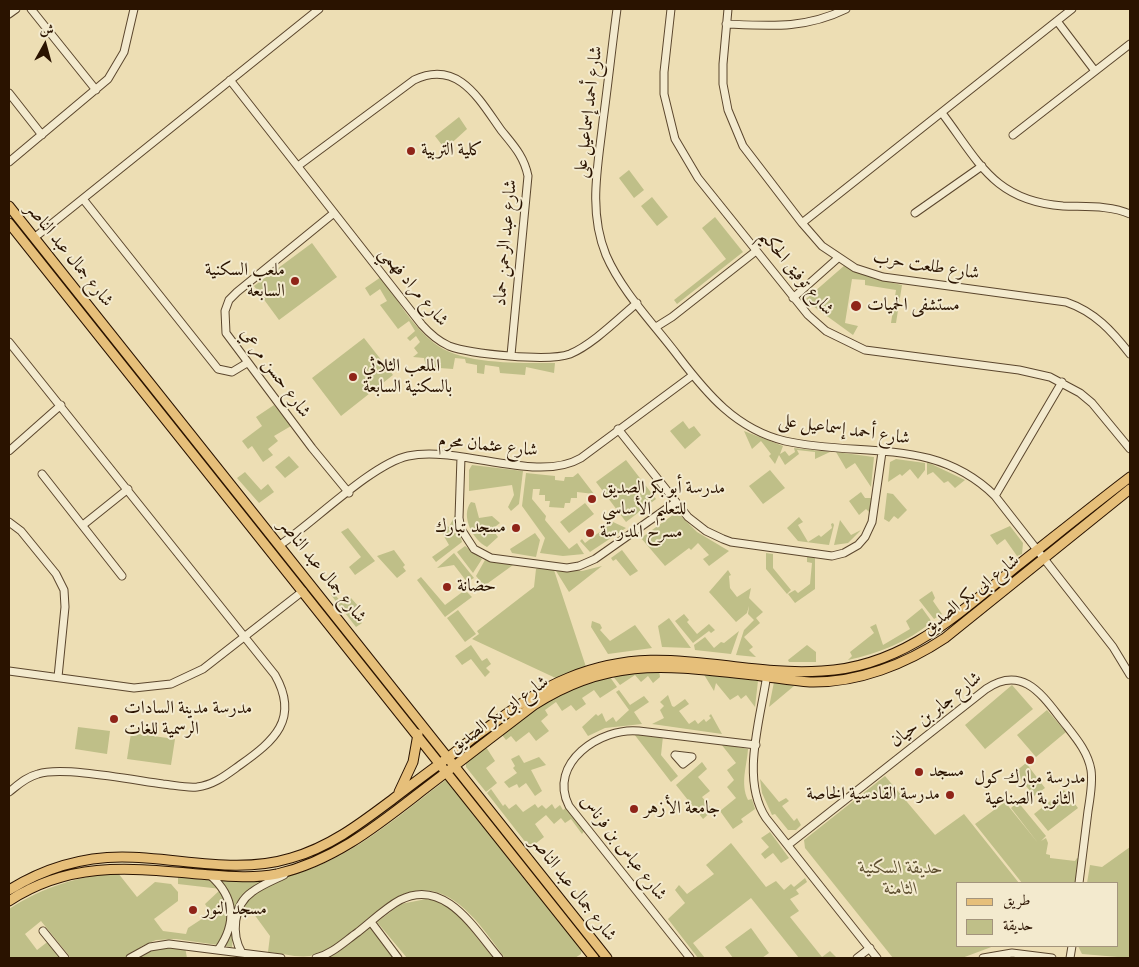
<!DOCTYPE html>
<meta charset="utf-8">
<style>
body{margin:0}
#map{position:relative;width:1139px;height:967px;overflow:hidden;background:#eddeb4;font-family:"IM FELL French Canon",Amiri,serif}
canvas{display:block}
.frame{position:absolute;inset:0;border:10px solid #2a1300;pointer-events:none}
.legend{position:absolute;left:956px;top:882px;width:162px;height:65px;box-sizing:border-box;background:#f3eace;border:1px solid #a3947c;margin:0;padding:6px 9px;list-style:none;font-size:15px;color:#2a1300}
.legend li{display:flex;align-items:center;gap:10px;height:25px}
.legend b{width:25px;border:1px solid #a3947c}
.north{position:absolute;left:20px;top:20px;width:50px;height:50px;-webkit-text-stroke:4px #f3eace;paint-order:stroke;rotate:7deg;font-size:14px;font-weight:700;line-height:20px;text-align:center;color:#2a1300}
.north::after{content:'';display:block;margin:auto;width:18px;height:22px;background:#2a1300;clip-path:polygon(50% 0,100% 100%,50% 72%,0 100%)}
</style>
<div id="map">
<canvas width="1139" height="967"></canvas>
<div class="frame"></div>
<ul class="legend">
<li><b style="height:6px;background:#e6bf7a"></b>طريق</li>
<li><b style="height:14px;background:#bfbf88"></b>حديقة</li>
</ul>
<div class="north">ش</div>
</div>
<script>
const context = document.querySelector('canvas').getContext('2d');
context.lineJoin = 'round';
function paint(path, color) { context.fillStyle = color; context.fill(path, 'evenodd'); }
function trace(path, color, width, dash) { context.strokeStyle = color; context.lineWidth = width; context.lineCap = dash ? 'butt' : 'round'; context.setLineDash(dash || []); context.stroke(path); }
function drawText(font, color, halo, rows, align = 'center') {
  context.font = font + ' "IM FELL French Canon",Amiri,serif'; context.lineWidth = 4; context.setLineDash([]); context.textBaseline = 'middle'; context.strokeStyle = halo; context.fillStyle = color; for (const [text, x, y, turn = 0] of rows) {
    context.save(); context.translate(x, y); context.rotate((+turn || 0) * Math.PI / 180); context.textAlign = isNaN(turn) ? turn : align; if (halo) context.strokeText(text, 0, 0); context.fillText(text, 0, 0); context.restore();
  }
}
const green = new Path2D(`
 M459 117 467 129 445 149 435 136Z
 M629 170 644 190 634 198 619 178Z
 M652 197 668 217 657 226 641 206Z
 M715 217 743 252 677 304 674 300 726 259 702 228Z
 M312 243 337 277 279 320 254 286Z
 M845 265 875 279 902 285 896 323H891L896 290 865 285V280L852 279 845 323 858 326 853 335 809 303 806 299Z
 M381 277C397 299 412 326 434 343 461 365 521 363 555 363L554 373 526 367 525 375 500 373 499 367 485 365 484 374 477 373V365L466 363 465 359 455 358 453 369 426 367 424 358 413 357 418 353 414 348 420 342 416 336 410 341 407 338 415 331 409 321 398 329 380 305 387 301 380 289 370 296 365 288Z
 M364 338 393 375 341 416 312 378Z
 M274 405 291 426 274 436 278 441 268 449 273 455 263 462 252 446 248 449 242 441 262 426 256 417Z
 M683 421 689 429 694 426 701 435 685 449 670 431Z
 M744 431 783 446 780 454 785 451 789 456 795 452 794 448 830 452 815 459V452L797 450 799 454 785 465 779 455 775 464 769 456 771 454 761 441 752 449Z
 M836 452 874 457 871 487 855 463 846 469Z
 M289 456 299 467 285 478 275 467Z
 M896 459 925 463V470L918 479 910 469 902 476 900 474 888 482 890 462Z
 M626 460 656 499 626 522 596 482Z
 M927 462 965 480 955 488 948 481 944 483 933 472 927 475Z
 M472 465 523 471 519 504 511 511 508 507 514 495 512 485 469 491V470Z
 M770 470 785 488 763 504 749 486Z
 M245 472 261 490 268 484 274 492 259 503 237 478Z
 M526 473 555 476V480L564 481 565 477H573L578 473 594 494 577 492V498H571L570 503H565L564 508 549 507 550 501H545V495H539L540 489H533L532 499 546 516 545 520 569 549 577 543 584 554 563 556 540 553 545 538 522 506Z
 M861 492 865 498H871L870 513 866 509 859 515 849 501Z
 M887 493 893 494 907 510 898 519 894 516 889 522 884 519Z
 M471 502 475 503 479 518 492 516 500 523 492 529 498 537 487 547C473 540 460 516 471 502Z
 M585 503 594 514 569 533 560 522Z
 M677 512 697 532 729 551 709 566 703 559 709 555 698 543 691 550 689 548 665 566 641 538Z
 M455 515 462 542 436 562 432 557 449 545 441 531 445 525 449 527Z
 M799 517 803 522 798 525 808 542 819 535 821 537 832 528 831 524 833 523 834 525 829 545 798 541 787 528Z
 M840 520 851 535 861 530 848 543 834 545Z
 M613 522 626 528 590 552 580 541 582 539 585 543Z
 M1010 526 1023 543 1022 554 1017 556 1005 539 997 545 990 535Z
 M348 528 375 561 355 575 349 567 361 557 341 532Z
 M535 533 540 540 536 557 512 553 510 549Z
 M465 546 482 559 473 573 457 552Z
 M394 550 405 565 403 567 406 571 397 578 377 556Z
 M622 550 638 571 630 576 616 559 613 561 611 558Z
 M454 553 474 578 467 582 454 565 437 568Z
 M766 553 773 554V568L791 590 787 594 766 569Z
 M807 556 815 557V589L795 603 788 594 795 590 798 593 810 584 812 563 807 562Z
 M485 560 513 565 484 586 476 576Z
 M602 566 569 592 556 571H582Z
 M539 568 554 570 587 670 694 663 562 681 472 639 479 634 477 631 534 587 536 569Z
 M728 570 731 575 729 576 730 588 737 597 751 588 749 598 763 612 756 618 760 623 744 637 753 647 749 650 756 657 736 655 744 630 754 620 748 614 749 606 747 613 736 622 709 592Z
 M421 577 445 605 465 590 472 597 445 617 417 580Z
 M336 591 338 594 336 596 343 604 351 598 359 607 353 611 362 623 356 627 331 595Z
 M932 591 935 598 933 601 942 614 934 619 919 600Z
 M922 608 932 622C907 642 879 653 848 660L852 656 850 652 874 633 870 627 876 624 883 645 910 629 906 621Z
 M458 610 476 634 465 642 447 618Z
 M684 614 689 620 687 622 697 634 709 624 715 630 711 633 709 631 693 643 675 621Z
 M669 618 691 648 662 647 658 626Z
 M592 621 600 624 602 628 600 630 610 641 635 625 652 648 608 654 591 627Z
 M739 631 731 654 695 650 694 645 705 637 714 648 721 642 724 643Z
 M471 645 482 661 487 658 491 664 486 668 490 672 485 677 471 659 462 665 455 656Z
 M807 645 816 652V662H789L788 660Z
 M659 670 660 677 653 683 648 676 641 682 635 675 620 685 612 675Z
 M703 673 758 681 755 707 746 695 741 699 738 695 730 700 716 683 714 691Z
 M610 677 617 687 600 698 594 690 582 698 586 704 576 711 571 705 562 711 556 702 545 710 548 715 541 721 549 731 536 741 529 732 516 742 511 736 506 740 502 735C533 710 569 685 610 677Z
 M774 682 794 686 769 707Z
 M1012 685 1033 709 985 749 965 725Z
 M619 690 630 705 644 696 649 702 634 712 642 724 605 728 588 736 582 727 596 714 598 716 602 713 606 722 613 717 616 722 629 710 616 692Z
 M668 695 672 706 674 707 685 699 689 704 679 711 689 724 695 720 698 724 704 719 706 722 711 718 709 716 711 714 722 734 652 724 664 718 660 710 664 706 660 702Z
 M1047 710 1066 732 1036 757 1017 735Z
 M78 727 110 731 107 754 75 749Z
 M131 733 175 739 171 765 127 759Z
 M634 734 663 736 661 755 678 776 671 782Z
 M721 744 748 749C747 766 740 783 748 800L752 799 755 809 741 819 743 822 733 829 720 811 736 798 727 787 734 780 727 770 736 763Z
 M486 747 495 761 486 768 497 783 486 792 466 767V762Z
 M519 755 524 763 539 757 546 765 531 770 542 791 535 796 526 783 519 788 517 784 509 788 504 782 517 773 513 768 515 766 511 759Z
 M702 762 707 769 698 777 710 791 702 797 713 810 703 819 676 785Z
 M1026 763 1045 788 1034 796 1015 772Z
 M885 776 935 835 964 814 1019 883H958V946H994L962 958H893L805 848 804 840Z
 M447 779 582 945 581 954 575 958H505C479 924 446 869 394 899 380 907 368 919 355 929 341 940 328 952 310 956 297 958 281 953 268 952L270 936 251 910 241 916 235 915 232 947 176 939 156 940 142 946 127 958H71L41 921 25 934 37 950 50 940 64 958H9V909C43 887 78 876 118 873L137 897 155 882 171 884 178 892V901L154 919 163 931 186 934 188 928 211 913 205 904 221 889 178 884V877C205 880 231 883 258 881 334 875 390 822 447 779Z
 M760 779 779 802 786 798 789 801 782 806 794 821 797 818 801 825 796 830H788L775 814 772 815 762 793Z
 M491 789 503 806 505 804 509 809 516 804 523 812 535 804 538 808 542 805 546 809 552 804 555 809 560 805 563 810 566 808 584 831 582 834 571 819 565 823 561 818 554 824 546 815 535 824 544 837 530 848 487 793Z
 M1064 790 1078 808 1048 831 1034 814Z
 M1005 802 1038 843 1011 808 1018 802 1046 836 1041 841 1046 838 1048 843 1046 854 1050 855V858L1075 861 1077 858 1081 859 1077 883H1022L975 824Z
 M770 832 789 858 781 863 773 853 765 859 761 854 769 847 761 838Z
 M731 843 766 887 776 881 784 890 791 884 794 887 805 878 807 882 796 890 799 894 790 899 799 911 790 917 822 957 830 951 837 958H799L751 898 693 943 705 958H698L668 919 685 903 675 890 679 885 687 894 714 874 706 865Z
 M1130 847V958L1082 954 1078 946H1118V883H1087L1090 865 1102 867Z
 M426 899 445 903 472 927 470 929 493 958H407L377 922 401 904Z
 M370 925 397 958H327L341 950Z
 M751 928 769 953 762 958H733L725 947Z
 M185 947 187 958H137V953L157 948Z`);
const minor = new Path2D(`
 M31 9 96 90
 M617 9C612 46 608 84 603 121 598 166 588 211 606 255 622 292 654 324 678 356 707 394 736 429 785 441 861 458 934 436 995 496L1113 647 1130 675
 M671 9 664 72V94L675 139 698 178 808 315 826 331 865 350 1019 370 1050 377 1080 393 1092 403 1130 449
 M728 9 723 64V84L728 110 743 146 802 223 822 246 855 268 883 277 1066 302C1095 312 1112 331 1130 354
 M9 14 16 9
 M1057 21 1095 71
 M726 24C771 26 805 29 846 9
 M230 80 422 325C430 334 438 341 449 346 470 354 549 362 570 354 592 345 618 319 637 303
 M9 93 42 135
 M942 113C979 162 994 201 1063 206 1084 207 1110 205 1130 214
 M1013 135 1130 44
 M9 162 108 79 124 52 134 9
 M298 166 414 80C458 59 479 99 501 130 513 145 524 156 528 176L511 355
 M83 199 218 369 232 372 247 363
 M334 213 237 292 229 300 225 311 226 333 312 448 349 493
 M915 213 982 166
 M802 223 1072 9
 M34 238 319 9
 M793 298 838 258
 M656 327 672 317 756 251
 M9 342 275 675C300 719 274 741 240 765 226 775 214 785 197 787 185 788 174 785 163 784 133 780 63 766 38 774 26 777 18 785 9 792
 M618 429 688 517 706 531 723 539 731 542 832 556 844 553 858 545 865 537 872 522 882 452
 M9 451 61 405
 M461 457 459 518 461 529 474 549 491 558 567 568 579 566 595 559 676 502
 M42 474 122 576
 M995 496 1062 382
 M9 522 21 531 56 574 64 590 65 607 58 677
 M83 525 128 489
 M280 545C314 522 372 464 408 456 459 445 537 484 581 458L693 375
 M9 671 134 688 171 684 203 669 303 591
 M767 674C761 718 740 779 766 818L877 958
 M675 755 692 757 683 764Z
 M788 845 986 689C1024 663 1044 698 1065 724 1076 738 1088 752 1091 770 1093 783 1090 798 1088 811 1085 835 1082 859 1079 883
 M210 875C235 897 237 923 218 950
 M371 922 398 958
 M43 931 65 958
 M242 953C231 935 233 905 252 892 261 885 274 880 284 875
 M130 958 150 947 169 944 281 958
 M316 958C332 954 344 942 358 932 371 922 385 908 400 900 445 877 475 930 499 958
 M690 958 569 806C547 763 601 727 639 731L756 745
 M857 958 870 948
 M983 958 1012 953 1052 958
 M1070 958 1072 946`);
const major = new Path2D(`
 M9 206 607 958
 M9 223 594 958
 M399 792 413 762 418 734
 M9 890C43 869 82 857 122 857 178 857 235 875 291 858 330 847 361 823 393 799 420 778 447 759 473 738 504 716 533 692 568 678 661 639 731 677 822 671 903 667 958 614 1017 566 1055 536 1092 506 1130 477
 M9 901C70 861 129 868 198 874 225 876 251 879 277 874 334 861 378 825 423 790 460 762 497 733 534 705 613 654 674 667 761 676 777 678 794 681 810 682 858 683 906 664 945 638L1130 489`);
const markers = [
 [411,151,5,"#8f2418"],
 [295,281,5,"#8f2418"],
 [856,306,6,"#8f2418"],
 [353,377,5,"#8f2418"],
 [592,499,5,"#8f2418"],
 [516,528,5,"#8f2418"],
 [590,533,5,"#8f2418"],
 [447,587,5,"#8f2418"],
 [114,719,5,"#8f2418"],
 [1030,760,5,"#8f2418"],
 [919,772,5,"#8f2418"],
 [950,795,5,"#8f2418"],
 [634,809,5,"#8f2418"],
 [193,910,5,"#8f2418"]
];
const streetNames = [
 ["شارع أحمد إسماعيل على",589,112,-83],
 ["شارع عبد الرحمن حماد",506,243,-85],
 ["شارع جمال عبد الناصر",69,255,51],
 ["شارع طلعت حرب",926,266,9],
 ["شارع توفيق الحكيم",796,273,50],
 ["شارع مراد فهمي",413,287,50],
 ["شارع حسن مرعي",275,373,54],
 ["شارع أحمد إسماعيل على",844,430,8],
 ["شارع عثمان محرم",488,446,6],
 ["شارع جمال عبد الناصر",322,571,51],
 ["شارع ابى بكر الصديق",971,595,-38],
 ["شارع جابر بن حيان",936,710,-38],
 ["شارع ابى بكر الصديق",499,715,-36],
 ["شارع عباس بن فرناس",623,848,52],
 ["شارع جمال عبد الناصر",573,889,52]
];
const poiNames = [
 ["كلية التربية",421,151],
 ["ملعب السكنية",285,271,"right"],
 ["السابعة",285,292,"right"],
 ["مستشفى الحميات",867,306],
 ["الملعب الثلاثي",363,367],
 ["بالسكنية السابعة",363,388],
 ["مدرسة أبو بكر الصديق",602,489],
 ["للتعليم الأساسي",602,510],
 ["مسجد تبارك",506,528,"right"],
 ["مسرح المدرسة",600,533],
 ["حضانة",457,587],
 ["مدرسة مدينة السادات",124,709],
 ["الرسمية للغات",124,730],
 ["مسجد",929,772],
 ["مدرسة مبارك-كول",1030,779,"center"],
 ["الثانوية الصناعية",1030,800,"center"],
 ["مدرسة القادسية الخاصة",940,795,"right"],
 ["جامعة الأزهر",644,809],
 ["مسجد النور",203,910]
];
const parkNames = [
 ["حديقة السكنية",901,869],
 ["الثامنة",901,890]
];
paint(green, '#bfbf88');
trace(minor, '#5b462d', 9);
trace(major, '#2a1300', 11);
trace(minor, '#f3eace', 7);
trace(major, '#e6bf7a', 9);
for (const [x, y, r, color] of markers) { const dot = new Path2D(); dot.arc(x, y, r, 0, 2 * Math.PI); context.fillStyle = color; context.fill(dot); trace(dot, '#f3eace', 2); }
drawText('18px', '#2a1300', '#f3eace', streetNames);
drawText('18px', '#2a1300', '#f3eace', poiNames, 'left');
drawText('italic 18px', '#5e4f30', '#f3eace', parkNames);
</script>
